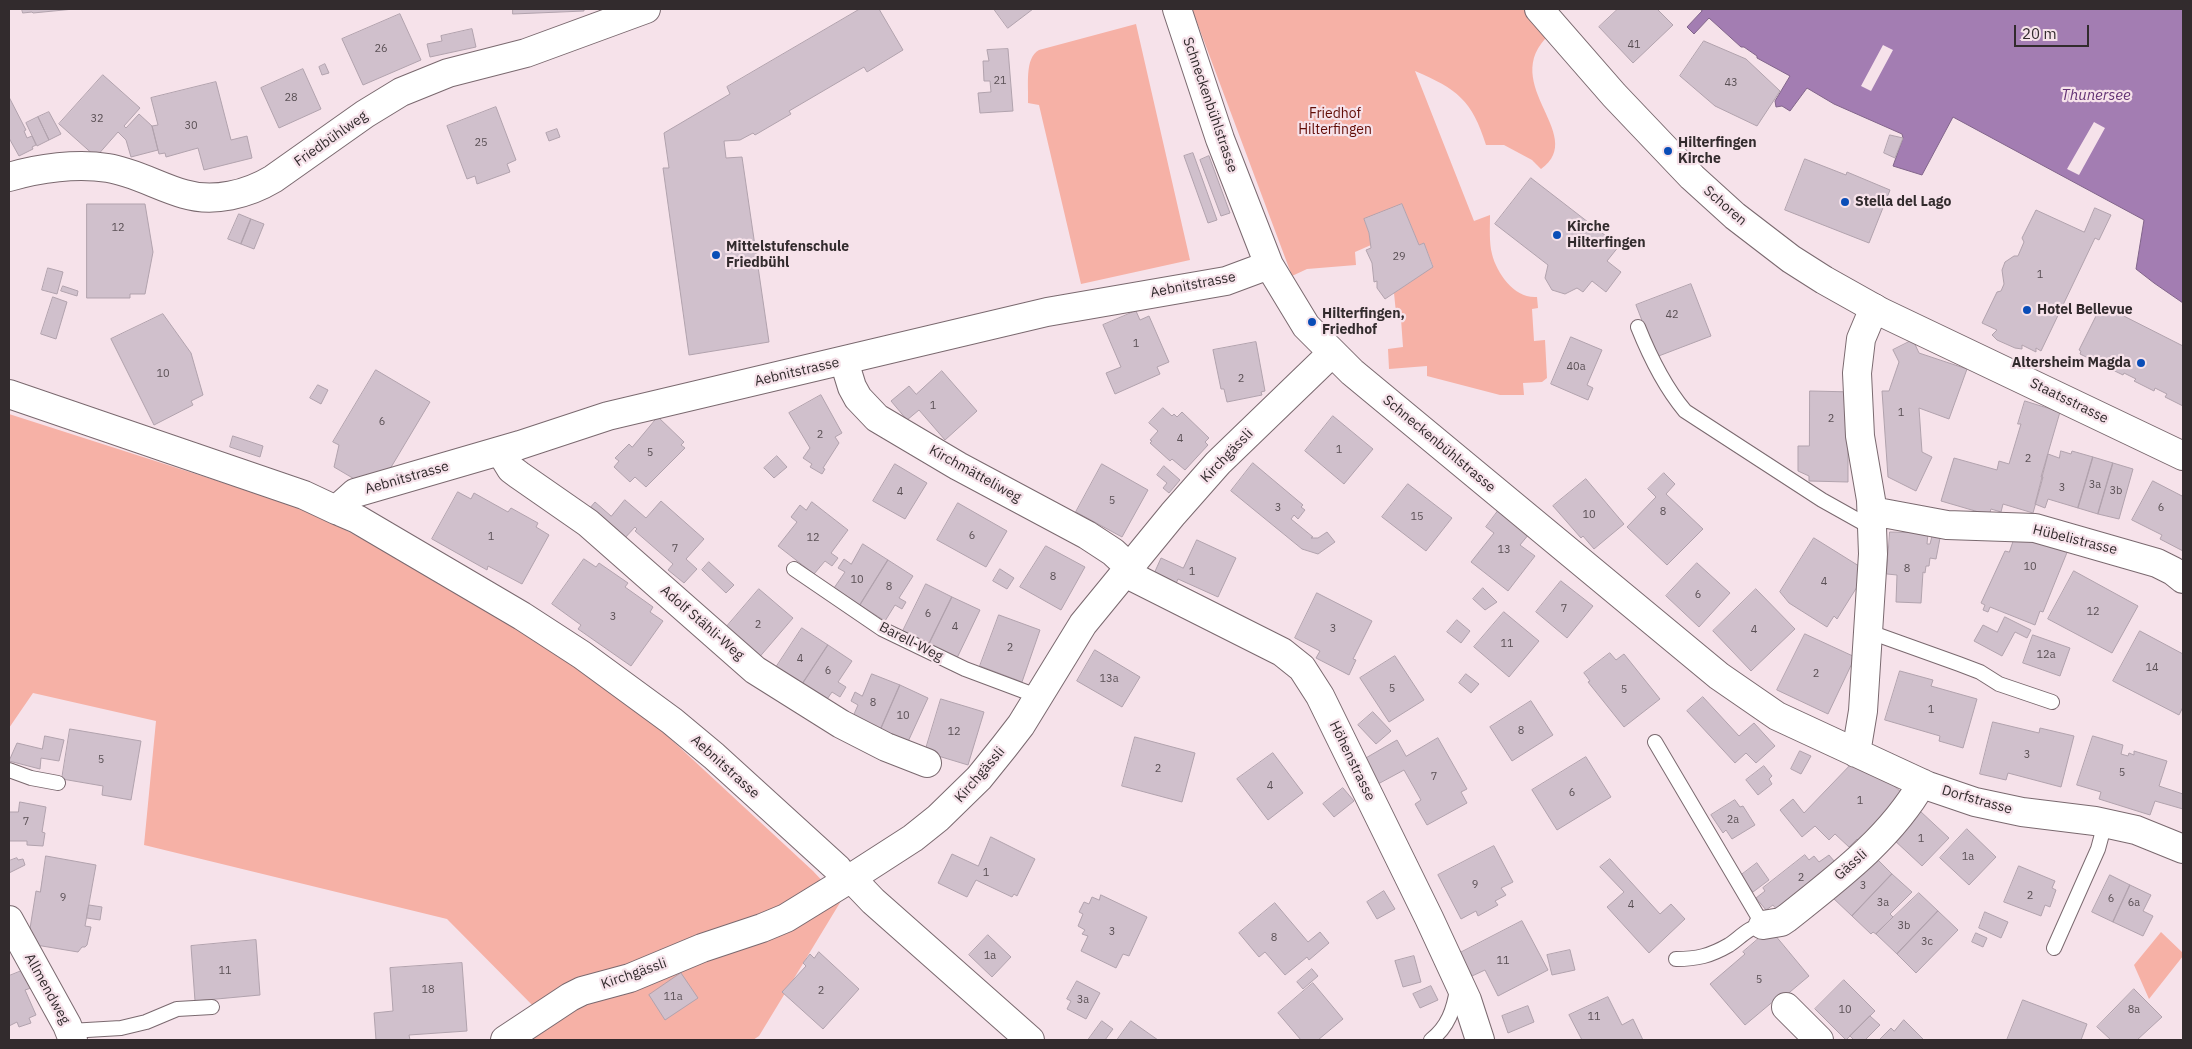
<!DOCTYPE html>
<meta charset="utf-8">
<style>
body{margin:0}
#map{position:relative;width:2192px;height:1049px;overflow:hidden;background:#f6e2ea;font-family:"IBM Plex Sans",sans-serif}
canvas{display:block}
.frame{position:absolute;inset:0;border:10px solid #322b2d;pointer-events:none}
.scale{position:absolute;left:2014px;top:25px;width:75px;height:22px;box-sizing:border-box;border:2px solid #322b2d;border-top:0;padding-left:6px;font-size:15px;line-height:18px;white-space:nowrap;color:#322b2d;-webkit-text-stroke:4px #f6e2ea;paint-order:stroke}
</style>
<div id="map">
<canvas width="2192" height="1049"></canvas>
<div class="frame"></div>
<div class="scale">20 m</div>
</div>
<script>
const context = document.querySelector('canvas').getContext('2d');
context.lineJoin = 'round';
function paint(path, color) { context.fillStyle = color; context.fill(path, 'evenodd'); }
function trace(path, color, width, dash) { context.strokeStyle = color; context.lineWidth = width; context.lineCap = dash ? 'butt' : 'round'; context.setLineDash(dash || []); context.stroke(path); }
function drawText(font, color, halo, rows, align = 'center') {
  context.font = font + ' "IBM Plex Sans",sans-serif'; context.lineWidth = 4.5; context.setLineDash([]); context.textBaseline = 'middle'; context.strokeStyle = halo; context.fillStyle = color; for (const [text, x, y, turn = 0] of rows) {
    context.save(); context.translate(x, y); context.rotate((+turn || 0) * Math.PI / 180); context.textAlign = isNaN(turn) ? turn : align; if (halo) context.strokeText(text, 0, 0); context.fillText(text, 0, 0); context.restore();
  }
}
const green = new Path2D(`
 M1192 9H1539L1556 29C1489 80 1591 134 1541 169L1532 160 1504 145H1486C1472 100 1457 89 1415 71L1474 221 1490 215C1490 228 1489 242 1492 254 1497 274 1515 299 1537 297L1538 308 1532 309 1534 341 1545 340 1547 378 1542 382 1523 383 1524 395H1500L1427 376V366L1389 369 1388 349 1403 347 1401 319 1386 320V314L1396 313 1394 293 1433 266 1424 243 1419 245 1402 204 1364 219 1369 233 1371 245 1355 252 1356 265 1307 269 1292 276Z
 M1136 24 1190 260 1081 284 1039 105 1028 103C1029 87 1024 58 1039 50Z
 M9 414 308 510 580 655 813 871 841 901 759 1036 753 1040H505L542 1015 447 919 144 845 156 721 33 693 9 728Z
 M2161 932 2183 953V956L2149 999 2134 965Z`);
const water = new Path2D(`
 M1700 9H2183V303L2154 283 2136 269 2144 220 1953 117 1922 175 1893 166 1903 138 1902 134 1834 104 1807 88 1790 111 1782 106 1776 107 1775 101 1790 76 1757 58V56L1744 47H1741L1709 18 1694 34 1687 27 1702 11Z`);
const pier = new Path2D(`
 M1883 45 1893 50 1871 91 1861 86Z
 M2094 122 2105 128 2079 175 2067 169Z`);
const building = new Path2D(`
 M22 9H74L33 13 32 12 23 13Z
 M513 9H584V11L513 14Z
 M860 9H879L903 50 867 72 864 67 789 111 791 114 755 135 753 133 740 140 724 141 726 158 742 157 769 342 689 355 663 168H669L664 133 730 94 727 87Z
 M994 9H1033L1008 28Z
 M1618 9H1657L1673 25 1633 63 1599 27Z
 M400 14 421 60 363 85 342 39Z
 M472 29 476 47 430 57 427 44 442 41 441 36Z
 M1704 41 1746 59 1780 91 1757 126 1715 106 1680 76Z
 M1008 49 1013 111 980 113 978 93 991 92 990 81H984L983 61H989L987 50Z
 M325 64 329 73 322 75 319 67Z
 M303 69 321 109 279 128 261 88Z
 M103 75 140 108 124 126 126 128 139 114 152 126 158 150 131 157 126 140 118 132 96 157 59 124Z
 M216 82 231 140 247 136 252 158 204 170 198 148 166 157 165 153 159 154 152 126 158 125 151 98Z
 M9 97 26 130 24 131 27 138 32 136 36 145 32 147 33 149 19 156 9 138Z
 M496 107 516 160 507 164 510 172 477 184 475 176 467 179 447 126Z
 M49 112 61 134 49 140 38 117Z
 M38 117 49 140 37 146 26 123Z
 M557 129 560 137 549 141 546 133Z
 M1890 135 1903 138 1895 158 1884 153Z
 M1193 153 1217 220 1208 223 1184 156Z
 M1209 156 1230 213 1221 216 1200 160Z
 M1805 159 1846 175 1847 172 1890 190 1869 243 1785 210Z
 M1531 178 1619 246 1607 261 1621 272 1606 292 1592 281 1583 292 1577 288 1565 294 1552 290 1545 278 1548 265 1495 224Z
 M87 204H145L153 252 145 294H130V298H87Z
 M1402 204 1419 245 1424 243 1433 267 1385 299 1377 288V281L1374 282 1372 263 1366 250 1371 248 1369 233 1364 219Z
 M2095 208 2111 215 2099 240 2095 238 2041 351 2036 348V352L2022 345V349L2015 348 1997 340 1992 335 1997 330 1982 323 1997 292 2001 291 2004 284 2002 270 2005 262 2014 256H2018L2024 242 2022 238 2036 210 2084 232Z
 M239 214 251 219 241 244 228 239Z
 M251 219 264 224 254 249 241 244Z
 M48 268 63 272 57 294 42 290Z
 M1691 284 1711 336 1656 357 1636 305Z
 M63 286 78 291 77 296 61 291Z
 M53 297 67 302 56 339 41 334Z
 M2104 306 2183 346V406L2165 397 2167 394 2155 388 2154 391 2134 381 2136 379 2124 373 2123 375 2080 354 2081 351 2079 350 2098 312 2100 314Z
 M1136 311 1140 320 1149 316 1169 362 1157 367 1160 374 1115 394 1106 373 1121 367 1103 325Z
 M163 314 191 353 203 395 191 401 193 405 154 425 111 339Z
 M1571 337 1602 350 1587 385 1593 388 1588 400 1551 384Z
 M1913 340 1919 353 1967 369 1949 419 1919 408 1922 452 1932 457 1916 491 1888 477 1882 391H1889L1899 362 1893 350Z
 M1256 342 1265 391 1261 392 1262 395 1227 402 1224 389H1221L1213 350Z
 M376 370 430 402 387 474 356 480 334 467 339 445 333 442Z
 M942 371 977 411 945 440 919 410 907 420 891 401 909 386 916 394Z
 M318 385 328 390 321 404 310 398Z
 M1810 391 1854 392 1853 450H1848V482L1809 481V476L1798 471V446H1809Z
 M821 395 842 433 835 437 839 443 823 468 825 469 822 474 810 467 812 464 803 458 810 448 789 413Z
 M2025 401 2060 412 2041 477H2043L2033 513 2003 504 2001 512 1991 509 1989 515 1941 501 1954 458 1997 470 1999 461 2009 464 2021 424H2018Z
 M1163 408 1172 416 1174 414 1177 417 1182 412 1209 438 1205 442 1208 445 1185 470 1172 459 1170 461 1150 443 1152 441 1150 440 1158 431 1149 423Z
 M1333 416 1373 449 1344 484 1305 451Z
 M658 417 684 442 681 445 685 448 646 487 635 477 630 482 614 467 619 461 615 458 629 444 632 447Z
 M233 436 263 446 260 457 230 447Z
 M2061 451 2071 454 2072 451 2093 457 2078 508 2048 499 2045 508 2035 504 2048 454 2059 458Z
 M777 456 787 467 774 478 764 468Z
 M2093 457 2113 463 2098 514 2078 508Z
 M1253 463 1303 505 1301 507 1305 510 1298 519 1294 515 1291 519 1313 537 1311 538H1318L1327 532 1335 542 1318 554 1302 549 1231 491Z
 M2113 463 2133 469 2119 519 2098 514Z
 M895 464 927 483 905 519 873 501Z
 M1102 464 1148 490 1122 537 1076 512Z
 M1164 466 1180 480 1169 493 1163 488 1167 483 1157 475Z
 M1664 473 1675 484 1666 494 1703 529 1667 565 1627 527 1656 497 1648 489Z
 M1586 479 1624 524 1594 549 1583 536 1581 538 1553 506Z
 M2153 481 2182 496 2183 494V551L2160 539 2162 535 2132 520Z
 M1408 484 1452 518 1426 551 1382 517Z
 M458 492 471 499 474 493 508 512 511 508 538 523 536 527 549 535 522 584 488 566 487 570 432 539Z
 M625 500 646 518 661 501 704 539 686 559 697 569 684 583 668 570 673 564 635 531 637 529 635 527 624 539 589 509 595 502 611 516Z
 M812 502 848 530 831 553 838 558 832 566 825 561 814 574 778 546 797 522 791 517 800 505 806 510Z
 M958 503 1007 531 986 567 937 540Z
 M1498 511 1529 534 1520 545 1535 556 1508 591 1471 562 1494 533 1486 527Z
 M2017 531 2068 550 2043 612 2040 611 2035 625 1990 607 1988 612 1983 610 1985 605 1981 603 2005 551 2009 552Z
 M1890 532 1928 533 1927 544H1930L1932 536 1940 538 1936 559 1930 558 1929 566H1926L1925 573 1923 572 1921 603 1896 602 1897 575 1887 574Z
 M1814 538 1867 571 1837 619 1834 616 1827 627 1789 603 1780 592Z
 M1197 540 1236 558 1218 597 1178 579 1175 586 1153 576 1161 558 1183 568Z
 M863 544 888 560 860 605 834 588 845 572 838 568 844 559 851 564Z
 M1046 546 1085 567 1061 610 1020 587Z
 M584 559 596 567 599 563 628 583 625 587 653 607 650 612 663 621 631 666 578 629 581 625 552 604Z
 M888 560 913 576 899 598 906 602 902 609 895 605 885 621 860 605Z
 M709 562 734 585 726 593 702 570Z
 M1697 563 1730 593 1699 627 1666 596Z
 M1000 569 1014 578 1007 589 993 581Z
 M2074 571 2138 606 2112 653 2048 619Z
 M1561 581 1593 606 1567 638 1536 612Z
 M926 584 952 597 929 644 903 631Z
 M1483 588 1497 602 1485 610 1473 599Z
 M759 589 793 618 757 660 723 631Z
 M1756 589 1795 629 1751 671 1713 631Z
 M1317 593 1372 621 1353 659 1356 660 1349 675 1316 658 1320 651 1295 638Z
 M952 597 980 610 957 658 929 644Z
 M1504 612 1539 641 1509 677 1474 647Z
 M999 615 1040 630 1022 682 980 666Z
 M2005 617 2031 630 2027 638 2015 632 2002 656 1974 641 1983 625 1997 632Z
 M1457 620 1470 631 1461 643 1447 632Z
 M802 628 828 645 799 689 773 672Z
 M2140 631 2183 654V707L2179 715 2113 681Z
 M1805 634 1855 657 1828 714 1777 690Z
 M2033 635 2070 648 2060 676 2023 663Z
 M828 645 852 661 838 682 846 687 840 697 832 692 823 705 799 689Z
 M1095 650 1140 677 1122 707 1077 681Z
 M1610 653 1616 660 1624 654 1660 699 1624 727 1588 682 1590 681 1584 673Z
 M1395 656 1424 700 1389 722 1360 678Z
 M1900 671 1933 680 1931 686 1977 699 1963 748 1939 741 1940 736 1885 720Z
 M872 674 900 685 879 733 851 721 858 705 851 701 855 692 862 696Z
 M1466 674 1479 684 1471 693 1459 683Z
 M900 685 928 698 906 746 879 733Z
 M1703 697 1739 736 1754 723 1775 746 1756 763 1746 753 1735 763 1687 711Z
 M941 699 984 712 968 765 925 752Z
 M1531 701 1553 735 1512 761 1490 727Z
 M1373 712 1391 731 1376 744 1358 725Z
 M1993 722 2039 733 2040 728 2074 736 2061 787 2008 773 2006 780 1980 774Z
 M70 729 141 741 131 800 102 795 103 786 62 779Z
 M45 736 64 740 59 761 41 758 40 769 9 761 17 743 42 749Z
 M2093 736 2123 745 2121 754 2128 756 2129 753 2134 755V751L2167 761 2159 786 2183 794V809L2155 801 2150 815 2099 799 2101 792 2077 785Z
 M1135 737 1195 753 1182 802 1122 786Z
 M1438 738 1467 789 1461 792 1467 803 1427 825 1415 804 1421 800 1404 770 1378 784 1364 759 1397 740 1406 756Z
 M1800 751 1811 756 1801 774 1791 769Z
 M1273 753 1303 793 1268 820 1237 779Z
 M1586 757 1611 797 1557 830 1532 790Z
 M1863 757 1903 794 1861 843 1857 839 1849 847 1835 834 1829 840 1815 826 1802 837 1780 810 1793 799 1804 813 1855 760Z
 M1764 766 1772 776 1769 779 1772 784 1758 795 1746 780Z
 M1343 788 1354 801 1334 817 1323 804Z
 M1735 800 1740 807 1743 806 1755 825 1732 839 1726 830 1723 833 1711 815Z
 M20 802 46 807 42 832 45 833 43 846 27 845V841H9V812H18Z
 M1920 811 1949 838 1922 866 1893 839Z
 M1967 829 1996 857 1969 885 1940 858Z
 M991 837 1035 859 1017 896 1014 894 1012 897 976 880 967 897 938 883 952 854 978 866Z
 M1494 846 1513 882 1501 888 1506 895 1495 901 1498 905 1478 916 1476 911 1461 919 1438 875Z
 M1805 855 1809 860 1814 856 1819 862 1829 855 1840 868 1780 914 1773 905 1766 910 1756 898 1765 891 1763 888Z
 M46 856 96 865 85 926 91 927 87 945 85 947H82L78 952 30 944 28 941 36 891 40 892Z
 M1874 856 1892 874 1852 916 1833 898Z
 M17 858 18 860 23 859 25 865 9 873V861Z
 M1610 859 1660 914 1671 904 1685 919 1649 953 1607 907 1624 892 1600 867Z
 M1757 863 1769 880 1753 892 1740 876Z
 M2019 866 2055 881 2052 888 2056 890 2050 907 2045 905 2041 916 2004 902Z
 M1892 874 1912 892 1890 914 1893 917 1876 934 1873 932 1871 934 1852 916Z
 M2110 875 2130 885 2113 922 2092 912Z
 M2130 885 2151 895 2143 911 2153 916 2143 936 2113 922Z
 M1384 891 1395 909 1377 919 1367 902Z
 M1919 893 1938 911 1897 954 1876 934Z
 M1101 895 1147 917 1129 956 1123 954 1116 968 1081 951 1088 936 1082 934 1085 930 1078 926 1083 914 1079 912 1084 902 1089 904 1092 897 1099 900Z
 M1275 903 1308 942 1320 932 1329 943 1309 960 1307 957 1285 975 1265 952 1259 957 1239 933Z
 M89 905 102 907 100 920 87 918Z
 M1938 911 1958 930 1916 973 1897 954Z
 M1985 912 2008 922 2001 938 1979 928Z
 M1522 921 1548 970 1498 996 1485 970 1472 976 1460 953Z
 M1770 929 1809 976 1784 997 1782 994 1745 1025 1710 984 1745 954 1743 952Z
 M1976 933 1987 938 1983 947 1972 942Z
 M988 935 1011 957 992 977 969 955Z
 M256 940 260 995 195 1001 191 946Z
 M1570 950 1575 970 1552 975 1547 955Z
 M819 952 859 989 823 1029 782 992 806 966 803 963 810 954 814 958Z
 M1414 956 1421 982 1403 987 1395 961Z
 M462 963 467 1031 409 1035 410 1040H376L374 1013 393 1011 390 968Z
 M1312 969 1318 976 1303 989 1297 982Z
 M24 970 31 988 25 990 36 1015 29 1018 31 1023 19 1027 17 1022 9 1026V976Z
 M681 973 698 998 665 1020 649 995Z
 M1844 980 1875 1011 1846 1040 1815 1009Z
 M1077 981 1100 993 1086 1019 1067 1009 1071 1001 1067 999Z
 M1313 983 1343 1019 1318 1040H1301L1278 1013Z
 M1431 986 1438 1000 1420 1008 1413 994Z
 M2134 989 2162 1017 2137 1040H2111L2097 1027Z
 M1608 997 1622 1025 1633 1019 1643 1040H1582L1569 1015Z
 M2023 1000 2087 1024 2081 1040H2007Z
 M1528 1006 1534 1022 1508 1033 1502 1016Z
 M1870 1016 1880 1025 1865 1040H1854L1850 1036Z
 M1904 1020 1924 1040H1879L1891 1028 1894 1031Z
 M1102 1021 1113 1029 1105 1040H1088Z
 M1131 1021 1158 1040H1117Z`);
const service = new Path2D(`
 M1638 327C1650 357 1664 386 1685 411L1822 500 1872 528
 M794 569 882 629 965 669 1037 696
 M1867 631 1959 664 1980 672 1999 684 2052 702
 M1655 742 1763 925C1748 927 1740 938 1729 945 1710 956 1697 959 1676 959
 M9 770 31 778 58 783
 M2054 948 2098 849 2105 823
 M70 1031 121 1028 146 1022 177 1009 212 1007
 M1431 1040C1448 1027 1454 1009 1457 989`);
const minor = new Path2D(`
 M1177 9 1220 139 1269 265 1306 326 1352 372 1719 676 1777 716 1928 786 1975 802 2022 812 2095 821 2136 830 2183 849
 M9 177C39 168 77 163 108 168 134 172 159 187 184 194 214 203 248 194 273 179L365 114 401 92 448 73 526 53 646 9
 M844 361 852 387 858 398 877 418 958 466 1087 535 1113 552 1129 567
 M9 394 304 495 336 510 355 493 520 445 608 416 1047 312 1226 281 1269 265
 M500 451 511 469 519 475 588 523 755 670 841 724 886 747 927 763
 M336 510 357 519 522 616 582 655 672 721 714 756 837 868 847 881
 M1872 511 1947 525 2035 528 2157 563 2173 571 2183 579
 M1125 573 1282 652 1302 668 1320 696 1429 918 1467 1000 1480 1040
 M1856 753 1863 711 1873 554 1871 500 1860 436 1857 373 1861 339 1874 308
 M851 878 873 901 1030 1040
 M9 920 67 1025 73 1040
 M1763 925 1781 922 1787 918C1836 879 1891 838 1922 783
 M1786 1007 1819 1040
 M505 1040 570 997 582 991 630 978 702 948 762 928 786 918 851 878 913 838 938 818 979 778 1004 747 1021 725 1083 624 1173 514 1218 463 1332 353`);
const secondary = new Path2D(`
 M1539 9 1614 95 1692 177 1735 216 1791 259 1824 280 1881 312 2183 456`);
const markers = [
 [1668,151,5,"#0a4db7"],
 [1845,202,5,"#0a4db7"],
 [1557,235,5,"#0a4db7"],
 [716,255,5,"#0a4db7"],
 [2027,310,5,"#0a4db7"],
 [1312,322,5,"#0a4db7"],
 [2141,363,5,"#0a4db7"]
];
const numberNames = [
 ["41",1634,45],
 ["26",381,49],
 ["21",1000,81],
 ["43",1731,83],
 ["28",291,98],
 ["32",97,119],
 ["30",191,126],
 ["25",481,143],
 ["12",118,228],
 ["29",1399,257],
 ["1",2040,275],
 ["42",1672,315],
 ["1",1136,344],
 ["40a",1576,367],
 ["10",163,374],
 ["2",1241,379],
 ["1",933,406],
 ["1",1901,413],
 ["2",1831,419],
 ["6",382,422],
 ["2",820,435],
 ["4",1180,439],
 ["1",1339,450],
 ["5",650,453],
 ["2",2028,459],
 ["3a",2095,485],
 ["3",2062,488],
 ["3b",2116,491],
 ["4",900,492],
 ["5",1112,501],
 ["3",1278,508],
 ["6",2161,508],
 ["8",1663,512],
 ["10",1589,515],
 ["15",1417,517],
 ["6",972,536],
 ["1",491,537],
 ["12",813,538],
 ["7",675,549],
 ["13",1504,550],
 ["10",2030,567],
 ["8",1907,569],
 ["1",1192,572],
 ["8",1053,577],
 ["10",857,580],
 ["4",1824,582],
 ["8",889,587],
 ["6",1698,595],
 ["7",1564,609],
 ["12",2093,612],
 ["6",928,614],
 ["3",613,617],
 ["2",758,625],
 ["4",955,627],
 ["3",1333,629],
 ["4",1754,630],
 ["11",1507,644],
 ["2",1010,648],
 ["12a",2046,655],
 ["4",800,659],
 ["14",2152,668],
 ["6",828,671],
 ["2",1816,674],
 ["13a",1109,679],
 ["5",1392,689],
 ["5",1624,690],
 ["8",873,703],
 ["1",1931,710],
 ["10",903,716],
 ["8",1521,731],
 ["12",954,732],
 ["3",2027,755],
 ["5",101,760],
 ["2",1158,769],
 ["5",2122,773],
 ["7",1434,777],
 ["4",1270,786],
 ["6",1572,793],
 ["1",1860,801],
 ["2a",1733,820],
 ["7",26,822],
 ["1",1921,839],
 ["1a",1968,857],
 ["1",986,873],
 ["2",1801,878],
 ["9",1475,885],
 ["3",1863,886],
 ["2",2030,896],
 ["9",63,898],
 ["6",2111,899],
 ["3a",1883,903],
 ["6a",2134,903],
 ["4",1631,905],
 ["3b",1904,926],
 ["3",1112,932],
 ["8",1274,938],
 ["3c",1927,942],
 ["1a",990,956],
 ["11",1503,961],
 ["11",225,971],
 ["5",1759,980],
 ["18",428,990],
 ["2",821,991],
 ["11a",673,997],
 ["3a",1083,1000],
 ["10",1845,1010],
 ["8a",2134,1010],
 ["11",1594,1017]
];
const streetNames = [
 ["Schneckenbühlstrasse",1210,105,71],
 ["Friedbühlweg",331,139,-35],
 ["Schoren",1725,206,41],
 ["Aebnitstrasse",1193,285,-11],
 ["Aebnitstrasse",797,372,-13],
 ["Staatsstrasse",2069,401,26],
 ["Schneckenbühlstrasse",1439,444,40],
 ["Kirchgässli",1227,456,-46],
 ["Kirchmätteliweg",975,474,29],
 ["Aebnitstrasse",407,478,-16],
 ["Hübelistrasse",2075,540,14],
 ["Adolf Stähli-Weg",702,623,41],
 ["Barell-Weg",911,642,27],
 ["Höhenstrasse",1352,761,64],
 ["Aebnitstrasse",725,767,42],
 ["Kirchgässli",980,775,-49],
 ["Dorfstrasse",1977,800,16],
 ["Gässli",1851,865,-42],
 ["Kirchgässli",634,974,-19],
 ["Allmendweg",47,989,61]
];
const parkNames = [
 ["Friedhof",1335,114],
 ["Hilterfingen",1335,130]
];
const poiNames = [
 ["Hilterfingen",1678,143],
 ["Kirche",1678,159],
 ["Stella del Lago",1855,202],
 ["Kirche",1567,227],
 ["Hilterfingen",1567,243],
 ["Mittelstufenschule",726,247],
 ["Friedbühl",726,263],
 ["Hotel Bellevue",2037,310],
 ["Hilterfingen,",1322,314],
 ["Friedhof",1322,330],
 ["Altersheim Magda",2131,363,"right"]
];
const waterNames = [
 ["Thunersee",2096,96]
];
paint(green, '#f6b1a6');
paint(water, '#a37db2');
trace(water, '#81648a', 1);
paint(pier, '#f6e2ea');
paint(building, '#d0c0cc');
trace(building, '#b1a2ad', 1);
trace(service, '#7a696f', 16);
trace(minor, '#7a696f', 30);
trace(secondary, '#7a696f', 30);
trace(service, '#fff', 14);
trace(minor, '#fff', 28);
trace(secondary, '#fff', 28);
for (const [x, y, r, color] of markers) { const dot = new Path2D(); dot.arc(x, y, r, 0, 2 * Math.PI); context.fillStyle = color; context.fill(dot); trace(dot, '#f6e2ea', 2); }
drawText('11px', '#5a5055', null, numberNames);
drawText('14px', '#322b2d', '#f6e2ea', streetNames);
drawText('14px', '#620d07', '#f6e2ea', parkNames);
drawText('bold 14px', '#322b2d', '#f6e2ea', poiNames, 'left');
drawText('italic 15px', '#633275', '#f6e2ea', waterNames);
</script>
